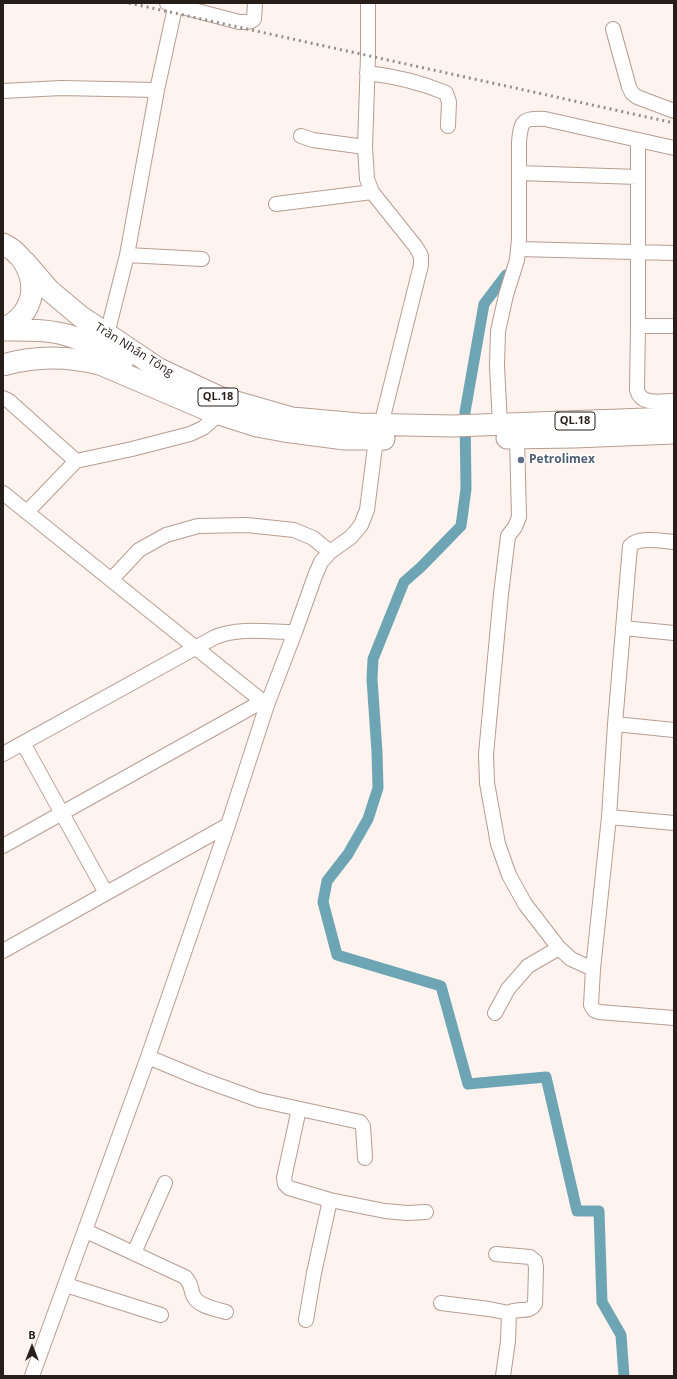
<!DOCTYPE html>
<meta charset="utf-8">
<style>
body{margin:0}
#map{position:relative;width:677px;height:1379px;overflow:hidden;background:#fef3ee;font-family:"Open Sans",sans-serif}
canvas{display:block}
.frame{position:absolute;inset:0;border:4px solid #271d19;pointer-events:none}
.north{position:absolute;left:12px;top:1327px;width:40px;height:40px;-webkit-text-stroke:3px #fff;paint-order:stroke;rotate:0deg;font-size:11px;font-weight:700;line-height:16px;text-align:center;color:#271d19}
.north::after{content:'';display:block;margin:auto;width:14px;height:18px;background:#271d19;clip-path:polygon(50% 0,100% 100%,50% 72%,0 100%)}
</style>
<div id="map">
<canvas width="677" height="1379"></canvas>
<div class="frame"></div>
<div class="north">B</div>
</div>
<script>
const context = document.querySelector('canvas').getContext('2d');
context.lineJoin = 'round';
function trace(path, color, width, dash) { context.strokeStyle = color; context.lineWidth = width; context.lineCap = dash ? 'butt' : 'round'; context.setLineDash(dash || []); context.stroke(path); }
function drawText(font, color, halo, rows, align = 'center') {
  context.font = font + ' "Open Sans",sans-serif'; context.lineWidth = 3; context.setLineDash([]); context.textBaseline = 'middle'; context.strokeStyle = halo; context.fillStyle = color; for (const [text, x, y, turn = 0] of rows) {
    context.save(); context.translate(x, y); context.rotate((+turn || 0) * Math.PI / 180); context.textAlign = isNaN(turn) ? turn : align; if (halo) context.strokeText(text, 0, 0); context.fillText(text, 0, 0); context.restore();
  }
}
const canal = new Path2D(`
 M506 275 484 304 465 412 466 489 461 526 421 567 404 582 373 659 372 679 377 752 378 788 368 819 348 854 327 881 323 902 337 955 441 986 468 1084 546 1077 577 1211H599L602 1302 621 1335 624 1376`);
const minor = new Path2D(`
 M167 3 239 22C244 22 250 23 254 19L255 3
 M368 3V56L365 147 367 179 372 192 416 247 421 256V265L381 425
 M613 29 629 87 632 93 637 97 674 111
 M367 73C394 76 420 82 446 93L449 102 448 126
 M3 91 61 88 157 90
 M301 136 313 140 365 147
 M638 140V326L637 390C641 406 661 401 674 401
 M519 173 638 177
 M276 204 372 192
 M518 249 674 253
 M127 255 202 259
 M638 326H674
 M107 334 127 255 157 90 176 3
 M3 398 9 401 76 461
 M500 424 497 366 498 331 506 295 517 260 519 239V142C521 120 523 118 545 119L674 148
 M517 438 519 517 515 527 508 536 501 594 486 754 487 783 498 844 509 875 525 904 559 948 571 959 593 969
 M3 493 267 705
 M27 512 76 461 132 449 190 434 203 428 219 414
 M674 542C662 541 638 536 630 546L615 724 609 817 593 969 591 1005 594 1010 599 1012 674 1018
 M111 580 139 550 166 535 198 526 247 525 294 530 313 538 330 552
 M623 628 674 633
 M615 724 674 730
 M23 743 106 893
 M3 754 215 637C240 627 269 632 295 632
 M609 817 674 823
 M3 846 263 701
 M3 951 228 825
 M495 1013 508 989 528 966 559 948
 M148 1057 201 1079 259 1100 360 1122 363 1126 365 1158
 M299 1109 284 1178 285 1184 289 1188 330 1200 385 1211 407 1213 426 1212
 M86 1231 185 1277C192 1284 190 1287 193 1295 197 1306 215 1309 226 1312
 M134 1253 165 1183
 M496 1254 530 1257 535 1261 536 1268 535 1304C529 1314 517 1307 509 1313L508 1341 503 1376
 M66 1285 161 1315
 M441 1303 489 1309 509 1313
 M306 1320 314 1273 330 1200
 M32 1376 148 1057 228 825 267 705 295 632 315 576 321 562 330 552 351 537 361 525 367 510 376 439`);
const highway = new Path2D(`
 M3 244C29 256 42 291 22 315 17 321 11 325 3 330
 M25 262 49 290 80 316 159 369 219 397 292 418 359 424 453 426 674 418
 M3 330C25 330 49 329 70 336 89 341 105 353 122 363
 M3 365C34 356 68 356 100 364L210 411 257 426 284 431 345 439H384
 M507 438 574 437 674 433`);
const rail = new Path2D(`
 M129 3 674 123`);
const markers = [
 [521,460,4,"#5c6f8a"]
];
const shields = [
 [218,397,40],
 [575,421,40]
];
const shieldNames = [
 ["QL.18",218,397],
 ["QL.18",575,421]
];
const streetNames = [
 ["Trần Nhân Tông",134,350,32]
];
const serviceNames = [
 ["Petrolimex",529,460]
];
trace(canal, '#6ea5b5', 11);
trace(minor, '#b79d91', 16);
trace(highway, '#b79d91', 23);
trace(minor, '#fff', 14);
trace(highway, '#fff', 21);
trace(rail, '#978d88', 3, [2, 4]);
for (const [x, y, r, color] of markers) { const dot = new Path2D(); dot.arc(x, y, r, 0, 2 * Math.PI); context.fillStyle = color; context.fill(dot); trace(dot, '#fff', 1.5); }
for (const [x, y, w] of shields) { const box = new Path2D(); box.roundRect(x - w / 2, y - 9, w, 18, 3); context.fillStyle = '#fff'; context.fill(box); trace(box, '#271d19', 1); }
drawText('bold 11px', '#271d19', null, shieldNames);
drawText('12px', '#271d19', '#fff', streetNames);
drawText('bold 12px', '#4e5e75', '#fff', serviceNames, 'left');
</script>
